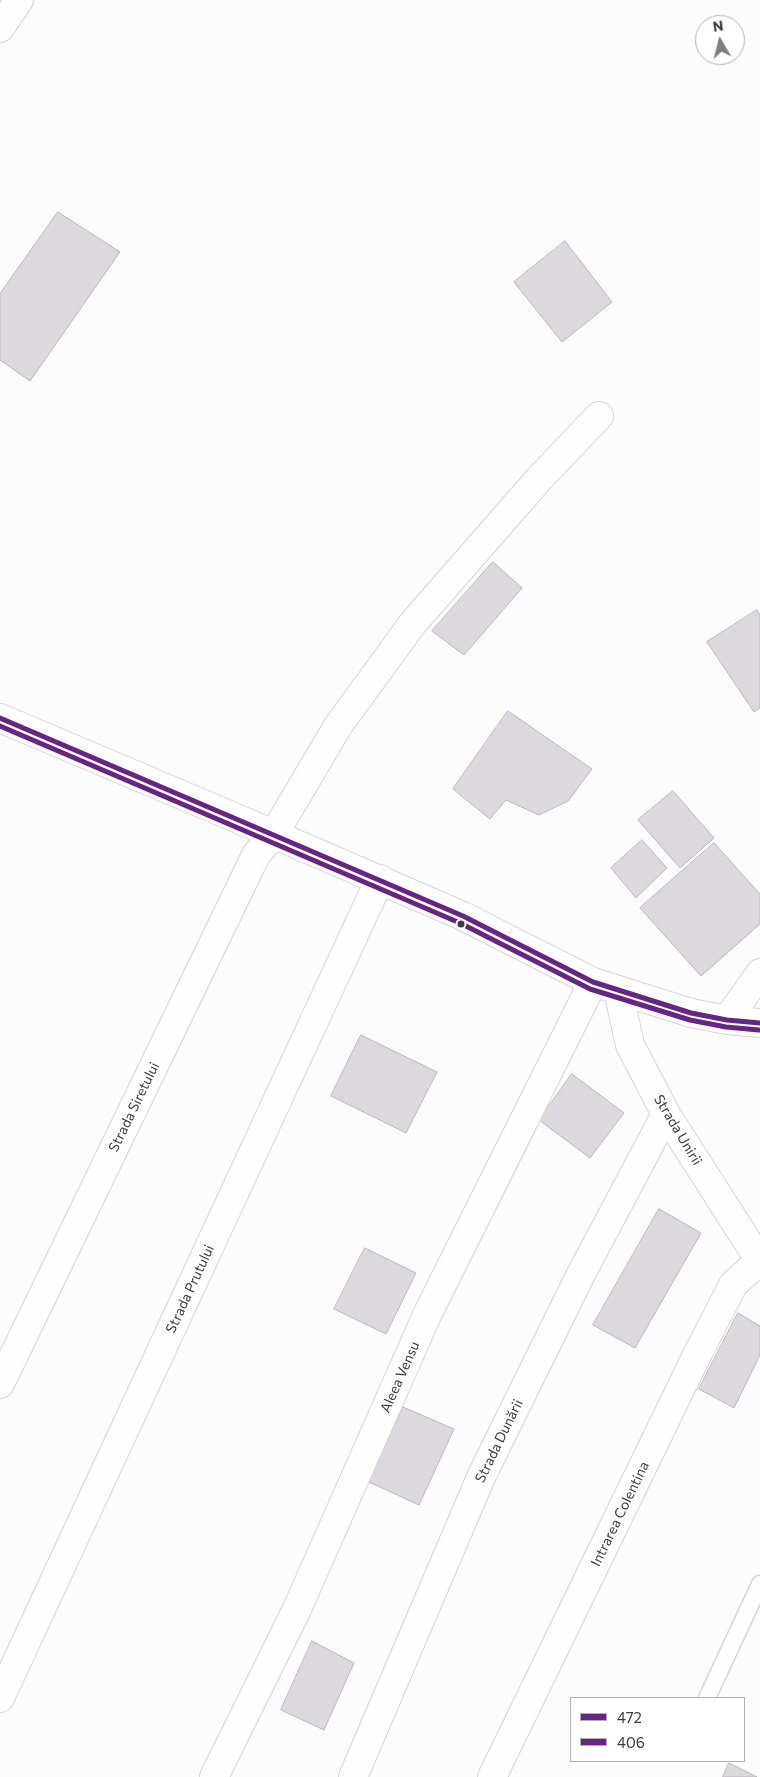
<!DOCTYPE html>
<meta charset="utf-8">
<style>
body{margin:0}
#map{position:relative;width:760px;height:1777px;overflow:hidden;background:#fdfbfe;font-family:Commissioner,sans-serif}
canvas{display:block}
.legend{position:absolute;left:570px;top:1697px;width:175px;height:65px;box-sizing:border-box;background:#fff;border:1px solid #b2b0b4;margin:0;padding:6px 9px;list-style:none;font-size:15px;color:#3f3943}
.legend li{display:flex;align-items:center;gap:10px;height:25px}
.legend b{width:25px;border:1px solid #b2b0b4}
.north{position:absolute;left:695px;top:15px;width:50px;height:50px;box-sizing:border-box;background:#fff;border:1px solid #b2b0b4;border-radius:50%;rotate:352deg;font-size:14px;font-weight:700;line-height:20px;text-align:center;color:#3f3943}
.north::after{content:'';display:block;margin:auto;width:18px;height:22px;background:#827d84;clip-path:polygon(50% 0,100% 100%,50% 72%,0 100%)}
</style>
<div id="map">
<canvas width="760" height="1777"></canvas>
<ul class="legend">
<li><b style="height:6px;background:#662483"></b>472</li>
<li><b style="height:6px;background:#662483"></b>406</li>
</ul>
<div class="north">N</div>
</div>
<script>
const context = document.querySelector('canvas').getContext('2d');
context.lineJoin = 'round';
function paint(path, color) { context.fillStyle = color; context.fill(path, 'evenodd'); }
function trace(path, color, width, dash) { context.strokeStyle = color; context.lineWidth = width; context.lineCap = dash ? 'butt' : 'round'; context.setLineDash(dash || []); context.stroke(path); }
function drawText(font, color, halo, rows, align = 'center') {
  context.font = font + ' Commissioner,sans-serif'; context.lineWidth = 4.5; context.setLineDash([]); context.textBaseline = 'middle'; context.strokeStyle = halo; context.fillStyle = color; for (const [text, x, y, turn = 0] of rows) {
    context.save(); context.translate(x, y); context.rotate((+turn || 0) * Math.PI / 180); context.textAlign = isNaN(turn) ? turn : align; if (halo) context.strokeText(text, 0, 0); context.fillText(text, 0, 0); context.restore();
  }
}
const building = new Path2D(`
 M58 212 120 252 30 381 0 360V294Z
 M565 241 612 302 562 342 514 282Z
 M493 562 522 588 464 655 432 631Z
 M757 610 760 615V708L754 712 707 642Z
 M508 711 592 769 568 801 539 815 506 800 490 819 453 789Z
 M673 791 714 838 680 868 638 820Z
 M642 840 667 868 636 898 611 868Z
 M714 843 760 894V924L701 976 640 908Z
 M361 1035 437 1072 406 1133 331 1096Z
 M572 1074 624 1113 590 1158 539 1120Z
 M659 1209 701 1233 635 1348 593 1325Z
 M365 1248 416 1273 386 1334 334 1309Z
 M738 1313 760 1326V1355L734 1408 699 1389Z
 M403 1407 454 1429 419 1505 369 1482Z
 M312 1641 354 1663 324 1730 281 1710Z
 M729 1763 757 1777H723Z`);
const service = new Path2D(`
 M707 1698 760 1584`);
const minor = new Path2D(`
 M0 28 19 0
 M0 718 229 815 463 916 593 982 691 1013 727 1020 760 1023
 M618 990 630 1045 666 1114 760 1261
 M727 1020 760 973
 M0 1384 256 855 274 834 338 726 413 623 539 479 599 416
 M0 1698 380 879
 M214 1777 297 1609 427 1315 593 982
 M353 1777 482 1475 580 1276 666 1114
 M492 1777 695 1359 733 1285 760 1260`);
const bus1 = new Path2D(`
 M0 718 463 916 593 982 691 1013 727 1020 760 1023`);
const bus2 = new Path2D(`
 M0 726 460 923 590 989 690 1020 726 1027 759 1030`);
const markers = [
 [461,924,4.5,"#3f3943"]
];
const streetNames = [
 ["Strada Siretului",134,1107,-64],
 ["Strada Unirii",678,1130,59],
 ["Strada Prutului",190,1289,-65],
 ["Aleea Vensu",400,1377,-66],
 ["Strada Dunării",499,1441,-64],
 ["Intrarea Colentina",620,1514,-64]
];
paint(building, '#ddd8df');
trace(building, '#bab7bd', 1);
trace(service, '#d8d4da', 19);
trace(minor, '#d8d4da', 30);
trace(service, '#fffeff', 16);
trace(minor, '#fffeff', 28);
trace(bus1, '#662483', 5);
trace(bus2, '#662483', 5);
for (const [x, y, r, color] of markers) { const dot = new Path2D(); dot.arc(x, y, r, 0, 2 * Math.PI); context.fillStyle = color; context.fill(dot); trace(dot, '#fff', 2); }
drawText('14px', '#3f3943', '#fff', streetNames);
</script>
